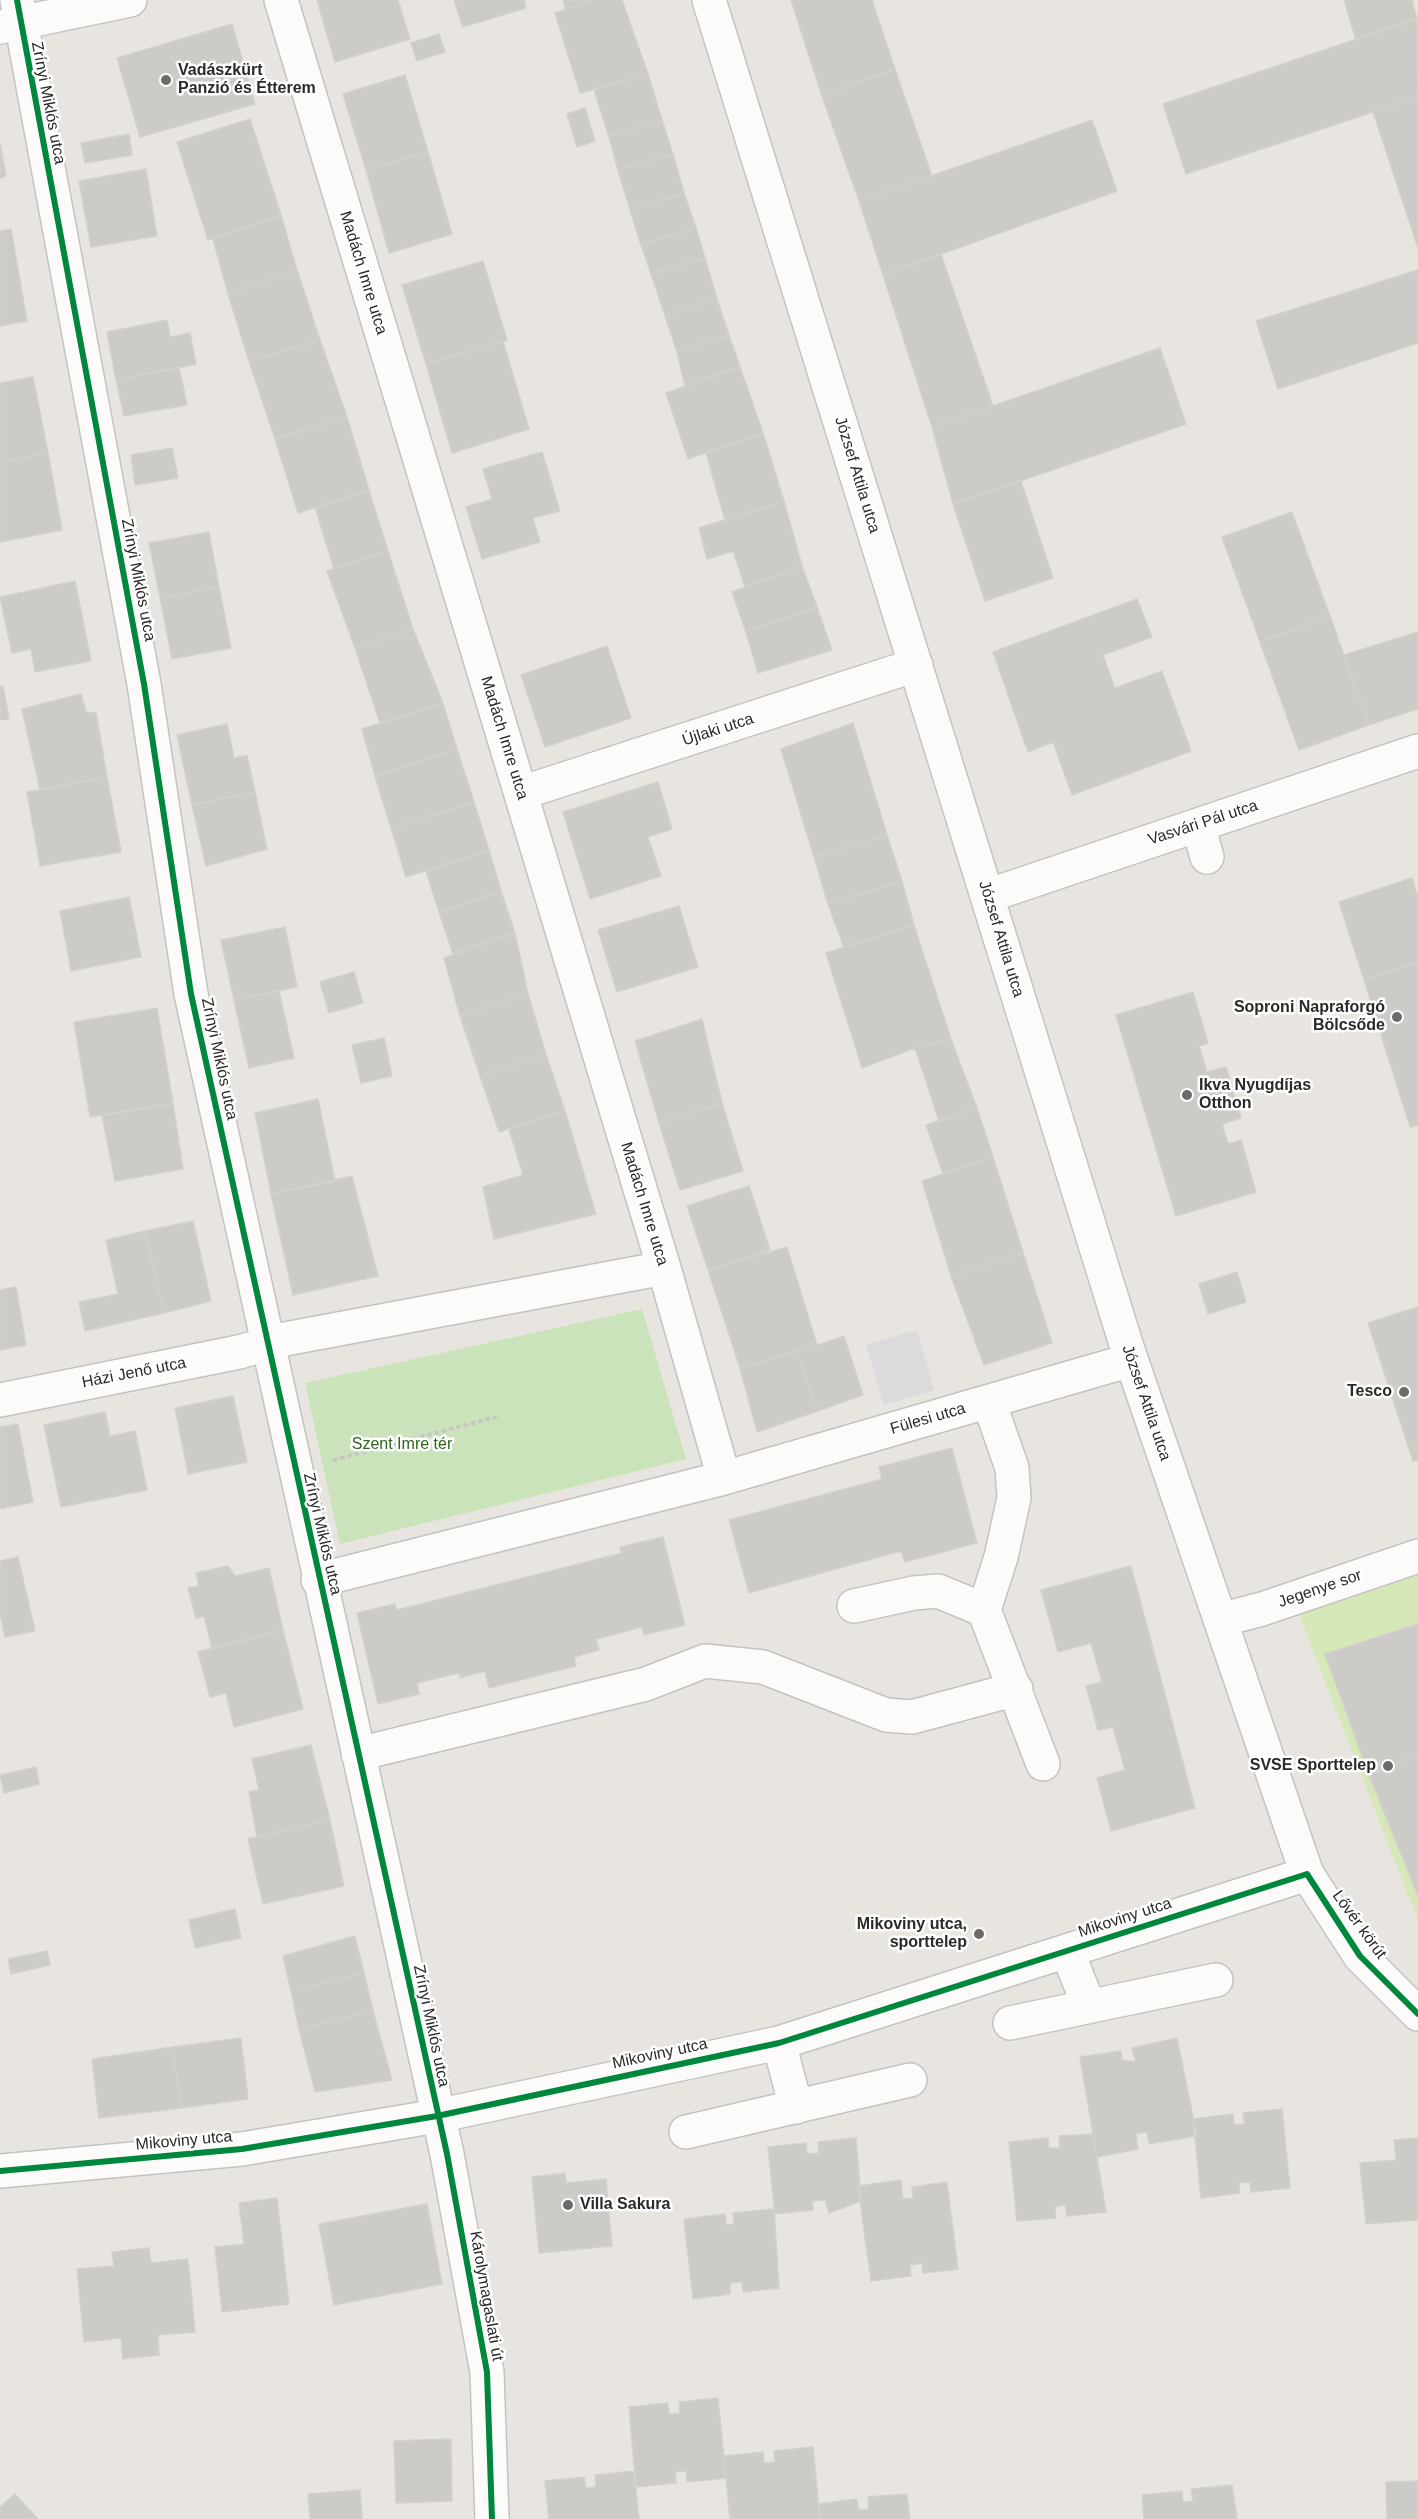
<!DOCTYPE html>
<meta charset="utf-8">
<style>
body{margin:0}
canvas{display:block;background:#e8e5e0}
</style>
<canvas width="1418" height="2519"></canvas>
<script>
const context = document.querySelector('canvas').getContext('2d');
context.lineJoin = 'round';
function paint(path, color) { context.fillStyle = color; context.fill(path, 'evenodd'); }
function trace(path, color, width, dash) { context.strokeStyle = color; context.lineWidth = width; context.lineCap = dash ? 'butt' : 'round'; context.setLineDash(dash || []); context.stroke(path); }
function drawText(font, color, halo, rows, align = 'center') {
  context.font = font + ' Arial,sans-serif'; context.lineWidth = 5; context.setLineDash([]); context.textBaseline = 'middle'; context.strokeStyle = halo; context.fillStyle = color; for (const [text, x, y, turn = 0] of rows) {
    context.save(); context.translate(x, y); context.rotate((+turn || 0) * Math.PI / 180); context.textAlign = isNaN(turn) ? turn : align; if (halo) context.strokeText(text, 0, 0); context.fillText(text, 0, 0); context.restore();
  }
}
const industrial = new Path2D(`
 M917 1330 934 1390 884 1405 866 1345Z`);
const green = new Path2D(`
 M642 1309 686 1459 340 1544 305 1383Z`);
const pitch = new Path2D(`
 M1418 1574V1921L1298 1612Z`);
const building = new Path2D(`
 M317 0H398L410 39 335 62Z
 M454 0H524L526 8 463 27Z
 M563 0H593L565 9Z
 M593 0H622L648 74 580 93 555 13Z
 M791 0H872L895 69 822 96Z
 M1344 0H1412L1417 19 1356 40Z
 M1417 19 1418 97 1186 174 1163 104Z
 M232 24 255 104 140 137 117 58Z
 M439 34 445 52 417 61 411 43Z
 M895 69 932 176 859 201 822 96Z
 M648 74 662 120 609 137 594 90Z
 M405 75 428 152 366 170 343 94Z
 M1418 97V248L1373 112Z
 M585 108 595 141 577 147 567 114Z
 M250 119 281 215 208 240 177 142Z
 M662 120 673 154 618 170 609 137Z
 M1092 120 1117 191 883 275 859 201Z
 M129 134 132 155 85 163 81 143Z
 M0 143 6 176 0 178Z
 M428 152 452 234 389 253 366 170Z
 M673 154 684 193 630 210 618 170Z
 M146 169 157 236 91 247 79 181Z
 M684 193 696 228 641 245 630 210Z
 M281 215 297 270 228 294 213 239Z
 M696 228 705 258 651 274 641 245Z
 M11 229 27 321 0 326V231Z
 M941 254 993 406 932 427 883 275Z
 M705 258 717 299 665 316 651 274Z
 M483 261 507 340 426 364 402 285Z
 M297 270 320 340 249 361 228 294Z
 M1418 270V343L1278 389 1256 321Z
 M717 299 729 335 677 352 665 316Z
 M167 320 170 337 190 333 196 364 116 380 107 332Z
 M729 335 740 367 685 386 677 352Z
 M320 340 347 417 275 439 249 361Z
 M503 341 529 429 452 453 426 364Z
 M1160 348 1186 424 953 504 932 427Z
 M179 367 187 405 124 416 116 380Z
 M740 367 763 433 688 459 666 393Z
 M33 377 48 453 0 462V383Z
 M347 417 369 490 298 513 275 439Z
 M763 433 784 501 725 520 706 453Z
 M172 448 178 478 135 485 131 455Z
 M542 452 560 511 533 518 540 542 482 559 466 507 492 499 483 469Z
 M48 453 62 530 0 542V462Z
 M1021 481 1053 578 985 601 953 504Z
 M369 490 388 551 334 569 315 507Z
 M784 501 802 566 745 587 733 551 707 559 699 528Z
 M1292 512 1330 616 1260 642 1222 537Z
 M209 532 219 587 160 598 149 543Z
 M388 551 413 629 355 648 327 571Z
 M802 566 817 607 746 632 732 592Z
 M75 581 91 661 35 672 31 649 12 653 0 597Z
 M219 587 231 648 172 659 160 598Z
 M1137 599 1152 637 1103 655 1115 688 1162 671 1191 751 1072 795 1053 742 1028 752 993 652Z
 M817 607 832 650 758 673 746 632Z
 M1330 616 1369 725 1299 750 1260 642Z
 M413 629 443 703 380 723 355 648Z
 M1418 632V709L1369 725 1344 655Z
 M607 646 631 718 545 747 521 675Z
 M3 686 9 719 0 720V687Z
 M81 694 86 712 96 713 107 777 40 790 22 709Z
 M443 703 457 749 375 776 362 729Z
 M853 723 887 835 814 857 781 749Z
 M227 724 234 758 247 755 255 792 192 805 177 735Z
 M457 749 474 802 391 828 375 776Z
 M107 777 121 852 40 866 27 792Z
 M658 782 672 829 648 837 661 876 590 899 563 812Z
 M255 792 267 849 206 866 192 805Z
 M474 802 489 850 406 877 391 828Z
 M887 835 902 881 828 904 814 857Z
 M489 850 501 891 439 912 426 871Z
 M1412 878 1418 897V962L1364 980 1339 902Z
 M902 881 914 925 844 948 828 904Z
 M501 891 515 933 453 954 439 912Z
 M129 897 141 957 71 971 60 911Z
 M679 906 698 967 617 992 598 930Z
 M914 925 951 1039 915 1048 862 1068 826 953Z
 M285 927 297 987 234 1000 221 940Z
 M515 933 528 994 460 1016 444 958Z
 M1418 962V1125L1410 1127 1364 980Z
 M354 972 363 1003 329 1013 320 982Z
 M279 991 294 1058 249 1068 234 1000Z
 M1193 992 1208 1043 1199 1046 1207 1072 1226 1067 1241 1118 1222 1124 1228 1144 1241 1140 1256 1192 1176 1216 1116 1015Z
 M528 994 546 1054 480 1076 460 1016Z
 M157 1008 173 1103 90 1117 74 1022Z
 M702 1019 722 1103 659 1123 635 1041Z
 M384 1038 392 1076 361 1083 352 1045Z
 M951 1039 977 1108 939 1121 915 1048Z
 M546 1054 565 1111 499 1132 480 1076Z
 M318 1099 335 1181 271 1194 255 1113Z
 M173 1103 183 1169 115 1181 102 1116Z
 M722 1103 743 1171 680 1190 659 1123Z
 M977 1108 993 1157 943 1174 926 1125Z
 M565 1111 596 1214 494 1239 483 1187 523 1175 509 1129Z
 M993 1157 1023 1252 951 1276 922 1181Z
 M352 1176 378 1276 293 1295 271 1194Z
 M749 1186 770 1250 708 1270 687 1206Z
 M193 1221 211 1301 164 1313 145 1231Z
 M145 1231 164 1313 85 1331 79 1302 118 1294 106 1240Z
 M787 1247 817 1345 740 1368 708 1270Z
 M1023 1252 1052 1343 984 1365 951 1276Z
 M1237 1272 1246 1302 1208 1314 1199 1284Z
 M16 1287 26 1345 0 1350V1290Z
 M1418 1307V1460L1413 1461 1368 1323Z
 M844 1336 863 1395 818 1411 797 1352Z
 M797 1352 818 1411 757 1432 740 1368Z
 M233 1396 247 1462 188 1474 175 1408Z
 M105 1412 110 1436 135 1431 147 1490 61 1507 44 1425Z
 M18 1424 33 1502 0 1509V1427Z
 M952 1448 977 1543 905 1562 901 1551 749 1593 729 1520 882 1479 879 1467Z
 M663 1537 685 1625 644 1635 642 1627 596 1639 599 1650 574 1657 576 1666 489 1688 485 1671 460 1678 459 1673 417 1683 419 1694 378 1704 357 1613 395 1604 397 1610 622 1553 620 1547Z
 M18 1557 35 1631 5 1637 0 1614V1561Z
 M228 1566 235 1576 269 1568 283 1630 212 1649 204 1616 196 1618 188 1588 199 1586 196 1573Z
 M1131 1566 1195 1808 1111 1831 1097 1778 1125 1770 1113 1727 1098 1730 1086 1686 1102 1682 1091 1643 1058 1652 1041 1590Z
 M1418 1624V1755L1369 1775 1325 1654Z
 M283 1630 303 1709 234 1727 226 1693 210 1697 198 1652Z
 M311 1745 330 1820 257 1837 249 1792 259 1790 252 1759Z
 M1418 1755V1896L1369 1775Z
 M36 1767 39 1784 4 1793 0 1775Z
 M330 1820 344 1886 263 1904 248 1839Z
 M235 1909 241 1938 195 1948 189 1920Z
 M355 1936 364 1973 291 1991 283 1956Z
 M47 1951 50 1965 11 1974 8 1959Z
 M364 1973 373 2011 299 2029 291 1991Z
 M373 2011 392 2080 315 2092 299 2029Z
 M241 2038 248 2099 181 2108 173 2047Z
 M1177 2038 1197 2136 1149 2144 1147 2132 1136 2134 1138 2149 1097 2157 1080 2057 1121 2051 1122 2060 1136 2062 1132 2048Z
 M173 2047 181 2108 99 2118 92 2059Z
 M1282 2109 1290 2188 1251 2192 1250 2182 1239 2183 1240 2193 1201 2198 1193 2119 1233 2114 1234 2125 1245 2124 1243 2113Z
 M1093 2134 1106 2212 1067 2216 1065 2205 1055 2207 1056 2218 1017 2221 1009 2142 1048 2138 1049 2148H1060L1059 2136Z
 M856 2138 861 2201 829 2213 825 2200 812 2201 813 2210 775 2214 768 2147 806 2143 807 2154 819 2153 818 2142Z
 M1418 2138V2220L1366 2224 1360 2163 1396 2160 1394 2140Z
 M565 2173 566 2183 606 2179 612 2246 539 2253 532 2177Z
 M901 2180 903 2199 913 2198 912 2187 947 2182 958 2269 923 2273 922 2263 910 2265 911 2276 871 2281 858 2186Z
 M277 2198 289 2304 222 2312 215 2247 244 2244 239 2203Z
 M427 2204 442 2284 334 2305 319 2224Z
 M774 2209 779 2288 743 2292 742 2282 730 2283V2294L693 2299 684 2219 725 2214 726 2225 734 2224 733 2213Z
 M149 2248 151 2263 188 2259 195 2332 158 2335 159 2355 123 2359 121 2338 84 2342 77 2269 114 2266 112 2252Z
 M718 2398 726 2478 687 2482 686 2471 675 2472 676 2483 636 2487 629 2407 668 2403 669 2414 680 2413 679 2402Z
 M451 2439 452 2501 396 2503 394 2441Z
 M813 2447 820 2519H730L724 2456 763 2452 764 2463 775 2462 774 2451Z
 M634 2471 639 2519H549L545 2481 584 2477 586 2488 596 2487 595 2475Z
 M1418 2481V2519H1387L1386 2482Z
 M1232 2485 1237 2519H1144L1142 2495 1182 2491 1183 2502 1193 2501 1191 2489Z
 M360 2490 362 2519H310L308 2494Z
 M15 2494 38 2519H0V2507Z
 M907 2494 910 2519H820L818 2504 857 2499 859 2510 869 2509 868 2497Z`);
const path = new Path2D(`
 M333 1460 500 1416`);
const minor = new Path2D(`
 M17 0 144 684 191 994 447 2154 487 2372 492 2519
 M281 0 664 1268 724 1478
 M709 0 1126 1344 1307 1874 1360 1956 1418 2014
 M0 27 130 0
 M521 793 916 665
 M1198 825 1207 857
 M987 896 1418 751
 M0 1400 239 1352 285 1339 664 1268
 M989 1402 1012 1468 1014 1498 1001 1557 984 1610 1043 1764
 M318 1580 724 1478 1131 1360
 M854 1606 914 1593 938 1591 984 1610
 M1220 1620 1262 1609 1418 1556
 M358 1754 646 1684 705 1661 763 1667 886 1715 912 1717 1016 1689
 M1067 1951 1089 2006
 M1010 2023 1216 1980
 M779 2043 796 2107
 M686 2132 910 2080
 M0 2171 242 2149 437 2116 779 2043 1307 1874`);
const cycleway = new Path2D(`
 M17 0 144 684 191 994 447 2154 487 2372 492 2519
 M0 2171 242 2149 437 2116 779 2043 1307 1874 1360 1956 1418 2014`);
const markers = [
 [166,80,6,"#6c6b6a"],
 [1397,1017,6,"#6c6b6a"],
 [1187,1095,6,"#6c6b6a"],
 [1404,1392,6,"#6c6b6a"],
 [1388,1766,6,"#6c6b6a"],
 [979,1934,6,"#6c6b6a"],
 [568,2205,6,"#6c6b6a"]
];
const poiNames = [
 ["Vadászkürt",178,71,"left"],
 ["Panzió és Étterem",178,89,"left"],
 ["Soproni Napraforgó",1385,1008],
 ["Bölcsőde",1385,1026],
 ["Ikva Nyugdíjas",1199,1086,"left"],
 ["Otthon",1199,1104,"left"],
 ["Tesco",1392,1392],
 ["SVSE Sporttelep",1376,1766],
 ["Mikoviny utca,",967,1925],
 ["sporttelep",967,1943],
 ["Villa Sakura",580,2205,"left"]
];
const streetNames = [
 ["Zrínyi Miklós utca",48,103,79],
 ["Madách Imre utca",363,273,73],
 ["József Attila utca",857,475,73],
 ["Zrínyi Miklós utca",138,580,79],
 ["Újlaki utca",718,730,-18],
 ["Madách Imre utca",504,738,73],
 ["Vasvári Pál utca",1203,823,-18],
 ["József Attila utca",1001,939,73],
 ["Zrínyi Miklós utca",219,1059,78],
 ["Madách Imre utca",644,1204,73],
 ["Házi Jenő utca",134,1373,-11],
 ["József Attila utca",1146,1403,71],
 ["Fülesi utca",928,1419,-16],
 ["Zrínyi Miklós utca",322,1534,77],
 ["Jegenye sor",1320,1589,-19],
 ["Mikoviny utca",1125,1918,-18],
 ["Lővér körút",1359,1925,54],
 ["Zrínyi Miklós utca",431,2026,78],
 ["Mikoviny utca",660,2054,-12],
 ["Mikoviny utca",184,2141,-5],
 ["Károlymagaslati út",486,2296,80]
];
const parkNames = [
 ["Szent Imre tér",402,1445]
];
paint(industrial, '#dcdadc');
paint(green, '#cbe3ba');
paint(pitch, '#d6e7b8');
paint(building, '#cdcbc7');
trace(building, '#d3d1cc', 1.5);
trace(minor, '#c4c3c3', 36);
trace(path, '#c6c6c5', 4, [4.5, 3]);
trace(minor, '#fcfbfa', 33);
trace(cycleway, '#00873e', 6);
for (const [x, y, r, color] of markers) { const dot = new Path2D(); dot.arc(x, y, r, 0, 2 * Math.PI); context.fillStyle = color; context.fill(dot); trace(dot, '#fff', 2); }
drawText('bold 16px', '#2a2a2a', '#fff', poiNames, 'right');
drawText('16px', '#2a2a2a', '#fff', streetNames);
drawText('16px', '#2d651c', '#fff', parkNames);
</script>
